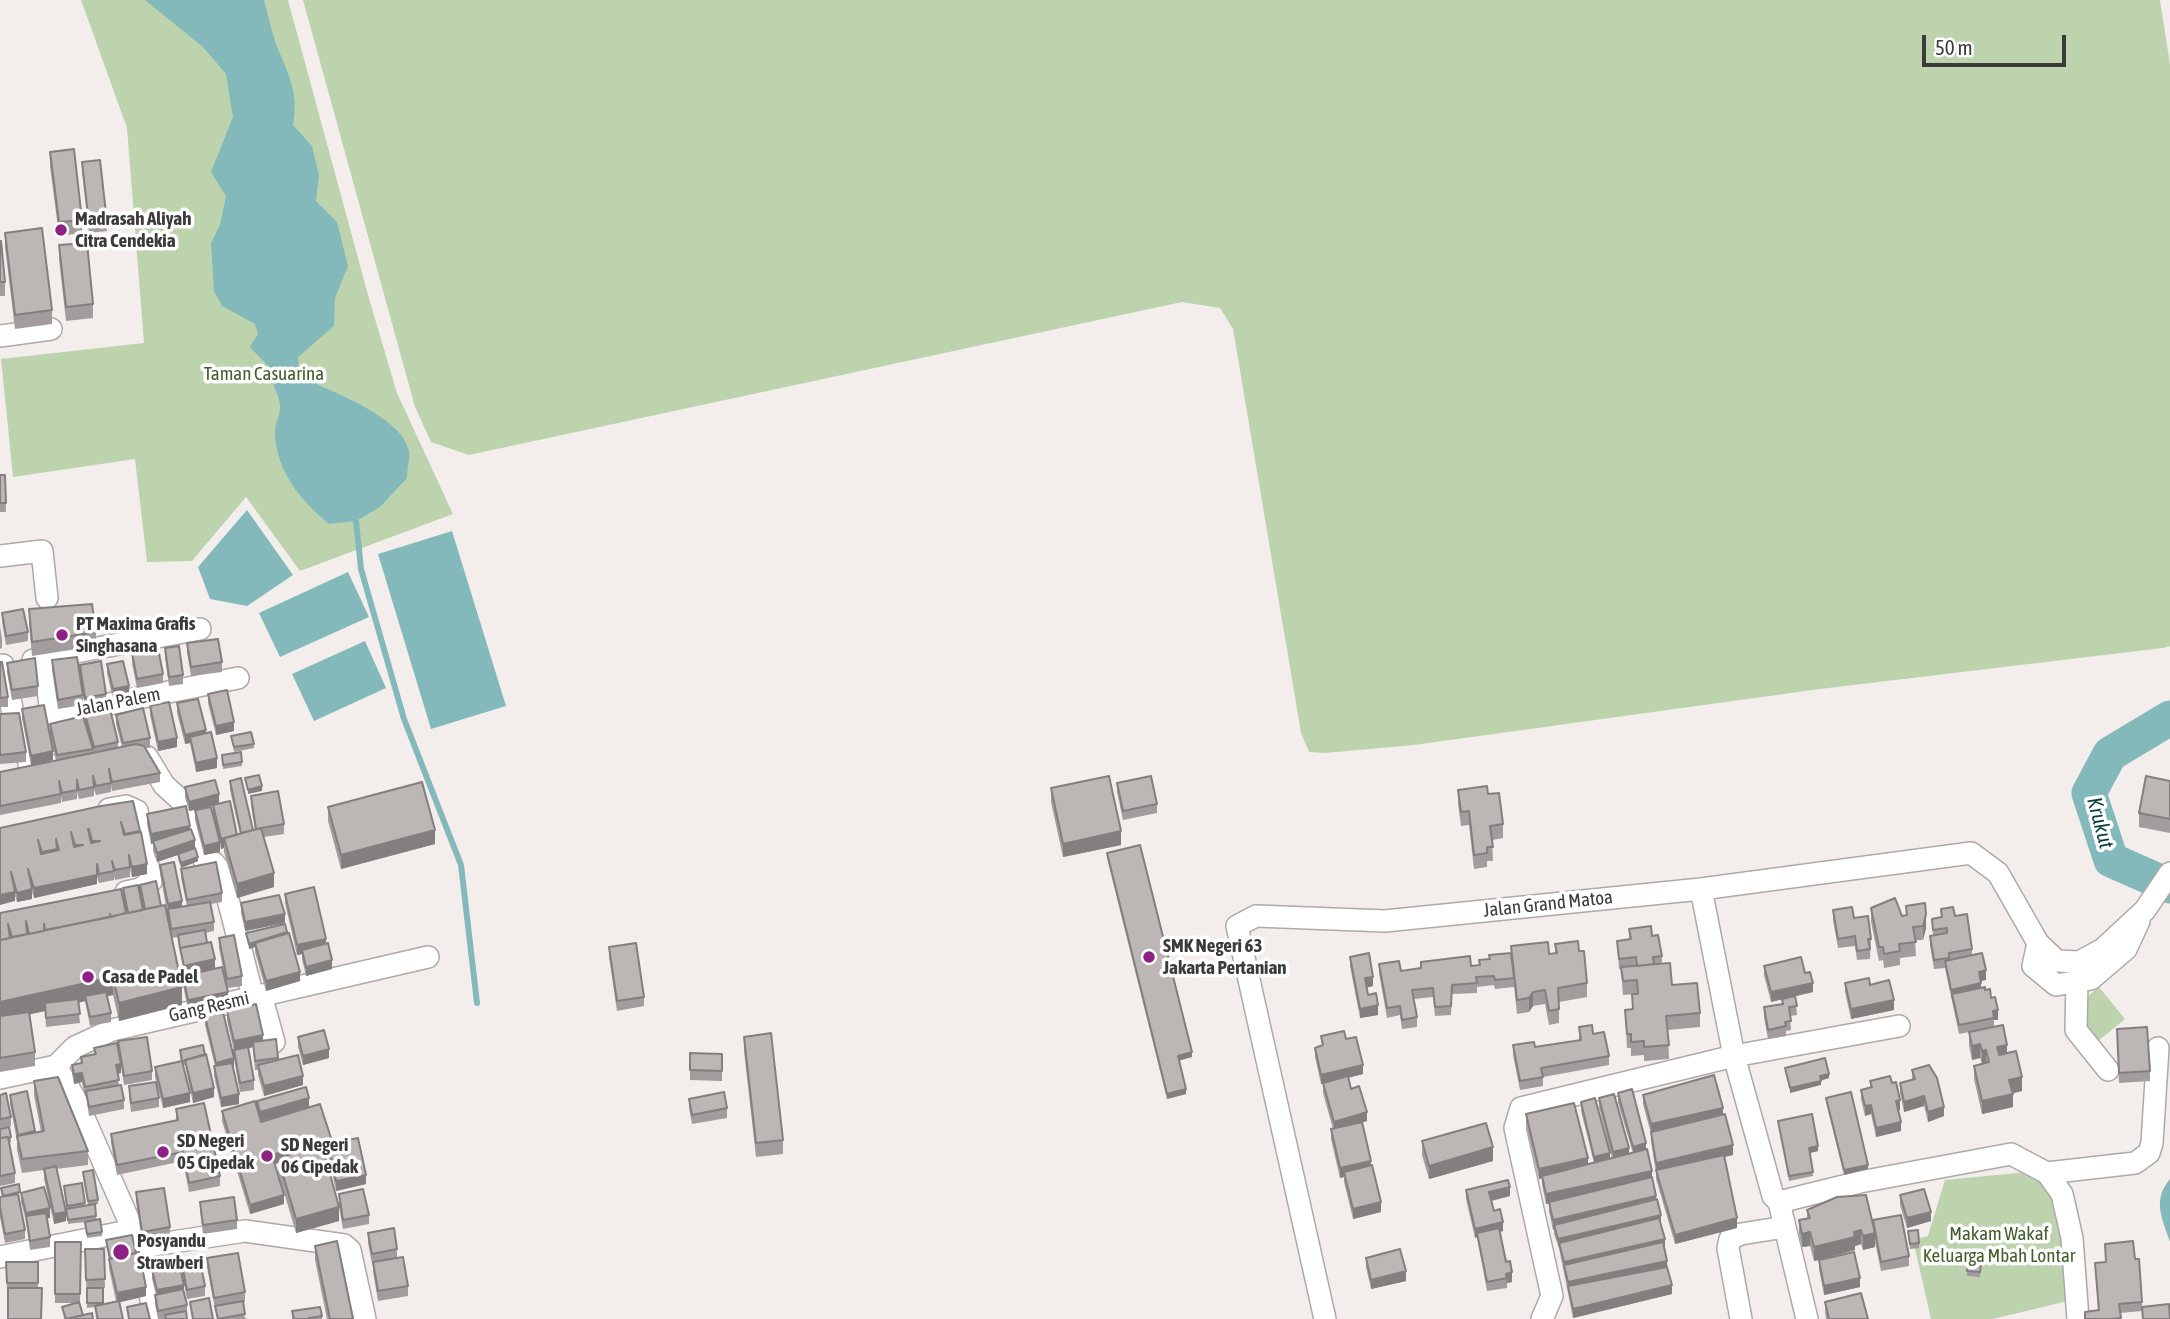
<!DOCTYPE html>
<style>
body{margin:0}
#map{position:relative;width:2170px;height:1319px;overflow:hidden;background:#f3eeec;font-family:"Asap Condensed",sans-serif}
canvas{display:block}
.scale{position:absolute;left:1922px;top:35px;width:144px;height:32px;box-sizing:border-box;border:4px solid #3d3b3a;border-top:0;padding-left:9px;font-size:21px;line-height:24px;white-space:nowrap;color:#3d3b3a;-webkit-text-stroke:5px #fff;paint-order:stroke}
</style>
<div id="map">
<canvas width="2170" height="1319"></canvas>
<div class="scale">50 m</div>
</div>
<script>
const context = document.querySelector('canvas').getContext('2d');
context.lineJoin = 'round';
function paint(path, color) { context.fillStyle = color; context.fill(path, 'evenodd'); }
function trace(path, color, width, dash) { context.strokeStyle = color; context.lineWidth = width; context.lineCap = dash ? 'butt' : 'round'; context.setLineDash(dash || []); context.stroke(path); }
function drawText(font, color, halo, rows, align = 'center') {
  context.font = font + ' "Asap Condensed",sans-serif'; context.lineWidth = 7; context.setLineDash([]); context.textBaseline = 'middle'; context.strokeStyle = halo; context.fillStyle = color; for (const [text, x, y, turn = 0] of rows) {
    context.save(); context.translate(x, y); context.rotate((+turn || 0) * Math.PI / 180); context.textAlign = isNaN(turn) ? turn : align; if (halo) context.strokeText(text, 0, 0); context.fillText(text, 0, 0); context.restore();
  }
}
const green = new Path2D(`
 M81 0H288L368 295 397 393 453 514 300 571 246 497 192 561 147 562 135 459 13 477 1 359 144 343 127 128Z
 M303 0H2160L2170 64V646L2163 648 1820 689 1414 745 1325 753 1309 752 1301 733 1233 329 1220 308 1182 302 469 455 431 442 415 407Z
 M2099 987 2125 1019 2097 1042 2071 1010Z
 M2058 1169 2072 1300 1993 1319H1931L1913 1240 1928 1236 1945 1180Z`);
const water = new Path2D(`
 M145 0H264C268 14 271 30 276 44 288 74 299 91 293 125L312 146 319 175 316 201 337 222 348 266 335 298 334 326 298 357 300 377C330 391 402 416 409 451 410 459 407 470 407 478L380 507 356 521 329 524C301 501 276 471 275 433 274 424 281 415 280 406 279 393 271 387 272 370L250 347 258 334 255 324 222 306 214 291 211 243 220 225 226 196 211 172 233 117 226 74 203 47Z
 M247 510 293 575 247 606 210 599 198 567Z
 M452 531 506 706 431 729 378 554Z
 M348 572 369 617 280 657 259 613Z
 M365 641 386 688 314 721 292 674Z
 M2170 1179V1242C2162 1218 2152 1200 2170 1179Z`);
const stream = new Path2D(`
 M354 517 356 521 361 569 404 719 461 865 477 1003`);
const river = new Path2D(`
 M2170 718 2110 754 2089 793 2111 860 2170 886`);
const minor = new Path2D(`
 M0 336 51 329
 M0 556 42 551 47 598
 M45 658 50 707 54 715 238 678
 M33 660 200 629
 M3 665 14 718 20 719 30 769 53 766
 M147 757 164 785 185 804 204 860 214 863 221 872 253 997
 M109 809 126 806 137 811 151 881 140 889 126 892
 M1701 889 1734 1056 1773 1196 1779 1202 1807 1319
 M2038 943 2033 966 2056 985 2091 979 2126 949 2139 921
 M2077 981 2076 1030 2108 1070
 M261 995 274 1042
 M56 1066 77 1102 133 1230
 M0 1078 56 1066 75 1047 112 1030 428 957
 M2047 1173 2135 1163 2149 1153 2152 1143 2158 1048
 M1779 1202 1860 1182 2011 1154 2047 1173 2062 1194 2072 1238 2078 1319
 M140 1247 155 1319
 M0 1257 133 1230 140 1247 245 1231 344 1245 350 1250 365 1319
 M1325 1319 1237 926 1256 916 1385 921 1701 889 1971 853 1998 873 2038 943 2057 961 2079 962 2103 949 2145 910 2170 873
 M1542 1319 1552 1296 1515 1128 1521 1108 1734 1056 1899 1026
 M1741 1319 1728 1248 1730 1239 1741 1234 1785 1227`);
const wall = new Path2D(`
 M50 152 82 220V233L59 236 50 166Z
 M82 162 107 222V231L89 233 82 172Z
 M5 233 52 310V324L15 329 5 247Z
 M0 241 5 282V296H0Z
 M59 245 93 304V318L66 321 59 259Z
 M0 475H5L6 512H0Z
 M29 609 96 632V646L32 656 29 623Z
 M2 613 28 632V641L6 645 2 622Z
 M0 626 2 639V648L0 649Z
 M187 643 222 662V672L191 676 187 652Z
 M165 648 183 675V684L169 686 165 657Z
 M132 653 163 674V683L137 688 132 663Z
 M52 660 80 674V665L106 694V704L85 707 83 696V705L58 709 52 670Z
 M0 662 8 697V707H0Z
 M7 663 38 686V696L12 700 7 673Z
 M107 664 129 695 113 699 107 673Z
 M208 694 234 731 216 735 208 703Z
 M177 703 206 734 217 768 196 772 190 743 185 744 177 713Z
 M150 706 177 747 158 751 150 715Z
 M22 709 53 760 31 765 22 719Z
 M0 714 26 752V762L0 764Z
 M85 714 118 742V748L122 747 116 724V715L150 738V748H145L160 773V782L112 791 111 785V792L96 795 94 789V796L79 799 77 792V799L62 802 61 796V803L0 815V772L56 761 50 734V724L85 721Z
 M231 736 254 744V748L234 752Z
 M222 755 242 762V766L223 769Z
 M230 781 253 830H255L251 805V796L284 824V834L264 837 274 887 237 898 224 852V848L221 849 220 844V852L204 855 195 820V810L213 814V805L237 835 240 834 230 790Z
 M2170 781V833L2139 827V813Z
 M1117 783 1157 804V813L1123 820 1117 792Z
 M185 787 219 804 189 811 185 797Z
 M1051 788 1121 845 1063 857 1051 802Z
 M1458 790 1488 794 1503 824V838L1492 840 1493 861H1487V867L1474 869 1469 825 1461 826 1458 804Z
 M133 801 140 832 147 874 132 877 130 869V877L115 880 114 876V880L99 883 97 877V884L34 898 32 892V899L17 902 15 895V901L0 828Z
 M328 807 435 844 341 869 328 821Z
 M147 814 190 830 198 861 181 868 178 859V855L157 862 153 851V843L151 844 147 824Z
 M1107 853 1192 1057 1179 1060 1186 1094 1167 1099 1107 858Z
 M160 865 182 907 187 906 181 878V869L222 893V902L211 904 214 922V931L205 933 215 968 228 1001 188 1010 183 985V976L184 975 178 937 172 938 182 1005 119 1021 113 995 107 996 111 1013V1022L90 1026 85 1001 78 1003 80 1023 46 1027 45 1011 30 1014 35 1052V1066L0 1072V913L123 896V888L140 893V885L161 906 169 922 160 874Z
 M285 894 326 944 332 969 306 976 302 959V954L297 955 285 903Z
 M241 903 285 923 245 931 241 913Z
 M1906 906 1926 928 1923 940H1915L1916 956 1900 958V965L1884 968 1883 960 1879 961 1871 922V908L1902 916 1906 915Z
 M1941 909 1955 916 1972 949V955L1986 980 1981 981V987L1998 1020H1994V1027L2007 1053 2022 1091 2013 1093V1107L1982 1114 1974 1079V1066L1982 1064 1980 1058 1972 1060 1969 1046V1032L1959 1034 1945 968 1934 969 1930 945V936L1933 935 1932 919 1941 918Z
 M1833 910 1854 918 1871 939 1870 959 1857 960 1855 946 1838 948 1833 920Z
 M1629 929 1652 936 1662 956V964L1672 985 1700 1013V1027L1668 1030 1669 1059 1644 1061V1055L1631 1056V1048H1627L1625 1010 1632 1009V994H1637L1623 995 1621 969H1619L1617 941 1629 939Z
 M246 933 287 934 300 981 266 991 255 952V947L249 949Z
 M219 938 242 976V986L227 988 219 948Z
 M1555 944 1579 951 1587 983V997L1559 1002V1023L1549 1025 1545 1004 1533 1006 1529 1012 1517 1014 1514 986V987L1495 989 1494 985 1477 987V993L1452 994 1451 1015 1435 1016 1433 997 1414 999 1417 1017V1027L1402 1029 1400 1015 1387 1018 1379 973V964L1401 971 1421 968V962L1471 966 1479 965V960L1490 959 1511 953V946L1549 954 1555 953Z
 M609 947 644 997V1006L617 1011 609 957Z
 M1350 957 1373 986 1367 987 1368 995 1378 1015 1360 1018 1350 966Z
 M1764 966 1805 973 1813 992 1795 996 1797 1015 1790 1016 1791 1030 1786 1031V1036L1768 1039 1764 1017V1007L1782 1004V999L1771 1002 1764 975Z
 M1845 983 1870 985 1894 1010 1851 1019 1845 992Z
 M227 1011 263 1041 276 1039 278 1060 303 1085 264 1096 258 1075V1070H255L253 1047 248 1048 254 1080V1090L240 1092 234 1059V1051L227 1020Z
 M205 1016 234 1068H233L239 1104 221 1107 214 1076V1066H215L205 1025Z
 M1579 1027 1593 1034 1609 1056V1065L1543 1077V1086L1520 1090 1513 1055V1045L1535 1047 1579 1040Z
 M1321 1036 1346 1039 1363 1074 1348 1078 1351 1089 1367 1121 1362 1122 1381 1212 1353 1219 1344 1182V1177L1340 1178 1331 1139V1129H1333L1323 1093V1084H1321L1315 1057V1048L1322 1046Z
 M298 1037 329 1058 303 1065 298 1047Z
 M744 1037 783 1140V1154L756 1157 744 1051Z
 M2117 1039 2150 1071V1081L2119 1083Z
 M118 1041 152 1071V1080L124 1085 121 1066V1073L117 1074 119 1085 124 1100V1109L89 1116 86 1096 85 1097 82 1082 74 1084 72 1074V1065L81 1063V1057L94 1055V1048L119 1053Z
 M180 1050 214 1097 193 1103 185 1065H183L190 1102 163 1108 155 1077V1067L181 1061Z
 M690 1053 722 1054V1081L690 1080Z
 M1912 1070 1944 1116 1928 1122 1924 1106 1904 1112 1900 1093V1083L1912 1080Z
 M34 1081 88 1151V1165L56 1169 66 1221 54 1224 44 1179V1170L22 1173 17 1150V1141L10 1104V1095L35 1133 41 1132 34 1095Z
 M1870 1081 1892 1083 1900 1110H1898L1901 1131 1876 1137 1871 1114 1865 1116 1861 1099V1090L1870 1087Z
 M129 1086 159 1098V1107L131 1112 129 1096Z
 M1618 1093 1646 1150 1661 1224 1672 1294 1573 1318 1559 1248 1554 1234V1229L1553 1230 1549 1211V1203L1546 1204 1542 1185V1178L1539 1179 1526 1124V1114L1588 1164 1594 1163 1581 1111V1102L1610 1159 1612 1158 1599 1107V1098L1629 1154 1633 1153 1618 1103Z
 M0 1095 11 1117V1126L0 1128Z
 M1643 1095 1723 1115 1733 1155 1724 1157 1737 1228 1675 1244 1656 1179V1173L1651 1141V1134L1643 1104Z
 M1826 1098 1868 1169 1844 1175 1826 1102Z
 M689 1099 727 1108V1118L692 1124 689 1108Z
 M257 1101 309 1107 331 1144 366 1184 336 1191 328 1154V1148L323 1150 339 1205V1194L369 1215V1224L343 1229 339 1207V1221L296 1233 278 1172V1163L275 1164 284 1204 250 1214 222 1121V1111L257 1109Z
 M176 1109 220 1176V1186L189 1192 183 1161 117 1175 111 1143V1134L176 1120Z
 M1778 1121 1818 1151 1810 1153 1813 1176 1789 1181Z
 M0 1129 11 1137V1142L9 1143 15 1173V1183L0 1186Z
 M1422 1141 1493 1161 1429 1179 1422 1155Z
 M83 1172 98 1200V1204L95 1205 96 1220 102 1232V1236L87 1238 85 1222 68 1224 64 1186 85 1203V1206L88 1205Z
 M1 1188 20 1197H19L25 1230V1239L5 1243 0 1217V1197H2Z
 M1466 1190 1510 1196 1492 1201 1494 1211 1503 1231 1500 1232 1512 1282 1507 1283V1288L1487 1291 1477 1237 1475 1238 1466 1199Z
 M136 1192 170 1227V1237L142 1241 136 1201Z
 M21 1193 50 1218H47L50 1237V1247L30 1250 26 1221 21 1202Z
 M1900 1195 1931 1221 1907 1228 1900 1205Z
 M200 1202 237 1220V1229L203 1234 200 1211Z
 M1807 1210 1873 1224 1909 1256V1266L1881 1271 1875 1242V1247L1863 1250 1861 1244 1855 1246V1250L1829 1257 1860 1287 1824 1295 1819 1269V1260L1814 1261 1810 1246 1802 1247 1799 1234V1220L1807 1218Z
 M1908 1231 1919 1243V1248L1910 1249Z
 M368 1233 397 1249V1257L408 1286V1296L378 1301 373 1271V1263L372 1264 368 1243Z
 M106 1240 136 1253 146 1296 119 1302 123 1319H96L95 1307 87 1308 85 1249H104L105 1288H103V1304L116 1301 109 1268V1259Z
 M55 1242H81L80 1303 83 1315 93 1319H64L62 1307 74 1303H55Z
 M2105 1244 2135 1259 2142 1302V1311L2120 1313 2121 1319H2085V1312L2098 1311 2095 1263 2106 1262Z
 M315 1246 353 1319H327L315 1260Z
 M1968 1255 1982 1256 1980 1277 1967 1276Z
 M207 1258 245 1292V1302H243L245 1318 248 1319H217L207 1267Z
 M1366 1258 1406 1281 1371 1289 1366 1267Z
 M6 1262H38V1288L7 1292Z
 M182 1265 205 1286V1296L187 1299 182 1274Z
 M152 1270 184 1291 187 1305V1319H158L155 1304 156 1295 152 1279Z
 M1825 1302 1868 1319H1826L1825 1311Z
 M292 1311 322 1316V1319H292Z`);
const shadedWall = new Path2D(`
 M129 686V695L113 699V689Z
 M234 722V731L216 735V726Z
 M206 730V739L190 737V743L185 744V735Z
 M177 738V747L158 751V742Z
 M53 751V760L31 765V756Z
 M217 758V768L196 772V763Z
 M262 786V791L248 794V790Z
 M219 794V804L189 811V802Z
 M190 826V836L151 844V834Z
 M435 830V844L341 869V855Z
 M1121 831V845L1063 857V844Z
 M221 839H224V848L221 849Z
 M195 840V849L157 862V853Z
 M220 842V852L204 855V846Z
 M198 857V861L181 868V863Z
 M147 864V874L132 877V867Z
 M274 873V887L237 898V884Z
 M97 875V884L34 898V888Z
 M32 889V899L17 902V893Z
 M15 892V901L0 905V895Z
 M182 901V911L168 909V904Z
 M285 914V923L245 931V922Z
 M1926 914V928L1923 940V926Z
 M287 932V937L255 943V947L249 949V944Z
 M326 939V948L302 950V954L297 955V945Z
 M215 959V969L184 975V966Z
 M332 960V969L306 976V967Z
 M1986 970V980L1979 981V972Z
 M300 972V981L266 991V981Z
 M113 977V995L86 1001 85 996V1001L45 1011V1003V1011L0 1021V1002Z
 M1373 977V986L1365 988V978Z
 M1813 983V992L1771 1002V992Z
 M1981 983V993L1952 994 1951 999V990Z
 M182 987V1005L119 1021V1003Z
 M228 992V1001L188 1010V1000Z
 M1533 992V1006L1529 1012V998Z
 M1894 1000V1010L1851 1019V1009Z
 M1378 1005V1015L1360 1018V1009Z
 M1998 1010V1020H1994L1993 1011Z
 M263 1035V1044L253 1042V1047L234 1051V1041Z
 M1980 1044V1058L1972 1060V1046Z
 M2007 1045V1058L1997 1061V1047Z
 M329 1049V1058L303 1065V1056Z
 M1986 1050V1064L1982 1065V1051Z
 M1192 1052V1057L1178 1061V1056Z
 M234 1058V1068L216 1072V1063Z
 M121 1064V1073L116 1074V1065Z
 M1363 1065V1074L1321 1084V1075Z
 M82 1073V1082L74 1084V1074Z
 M1829 1074V1078L1820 1081V1076Z
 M303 1076V1085L264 1096V1086Z
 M2022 1077V1091L2009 1094V1080Z
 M1821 1081V1085L1790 1093V1088Z
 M214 1088V1097L193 1103V1093Z
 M1186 1089V1094L1167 1099V1094Z
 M190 1093V1102L163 1108V1099Z
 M239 1094V1104L221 1107V1098Z
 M2013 1094V1107L1982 1114V1101Z
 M1924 1096V1106L1904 1112V1102Z
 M309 1098V1107L260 1121V1112Z
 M1900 1100V1110L1896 1111V1101Z
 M1871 1105V1114L1865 1116V1106Z
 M1944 1107V1116L1928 1122V1112Z
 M1723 1108V1117L1651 1134V1124Z
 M1367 1112V1121L1334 1131V1122Z
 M1901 1122V1131L1876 1137V1128Z
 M331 1138V1148L328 1144V1148L279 1162 278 1158V1163L272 1165V1155Z
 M1646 1143V1153L1633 1156V1147Z
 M1733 1145V1155L1657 1172 1656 1170V1173V1163Z
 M1818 1146V1151L1809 1153V1148Z
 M1493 1147V1161L1429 1179V1166Z
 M1629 1148V1158L1613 1161V1152Z
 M1610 1153V1162L1594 1166V1157Z
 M1588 1158V1168L1539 1179V1169Z
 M1371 1161V1171L1344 1172V1177L1340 1178V1168Z
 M1868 1165V1169L1844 1175V1170Z
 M1652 1171V1180L1546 1204V1194Z
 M366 1175V1184L336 1191V1181Z
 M1510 1187V1196L1489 1201V1192Z
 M284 1195V1204L250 1214V1205Z
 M1656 1196V1205L1554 1225V1229L1553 1230V1220Z
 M1381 1202V1212L1353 1219V1209Z
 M339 1207V1221L296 1233V1219Z
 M50 1208V1218L27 1223 26 1213Z
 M66 1212V1221L54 1224V1214Z
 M1931 1212V1221L1907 1228V1218Z
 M1661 1215V1224L1559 1243 1558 1248V1239Z
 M1737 1218V1228L1675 1244V1235Z
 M1503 1222V1231L1478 1237 1477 1233V1237L1475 1238V1229Z
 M1861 1230V1244L1855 1246V1250L1814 1261V1247Z
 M1810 1232V1246L1802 1247V1234Z
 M1875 1233V1247L1863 1250V1236Z
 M1665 1239V1248L1564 1266V1262Z
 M1667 1261V1270L1568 1286V1292V1282Z
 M1406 1271V1281L1371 1289V1280Z
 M1512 1272V1282L1507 1283 1506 1274Z
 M1860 1278V1287L1824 1295V1286Z
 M184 1285V1294L157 1300V1290Z
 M1672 1285V1294L1573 1318V1309Z
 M146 1287V1296L117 1303V1293Z`);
const building = new Path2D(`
 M74 149 82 220 59 222 50 152Z
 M100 160 107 222 89 224 82 162Z
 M42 228 52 310 15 315 5 233Z
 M0 241H1L5 282H0Z
 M87 243 93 304 66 307 59 245Z
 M0 475H5L6 503H0Z
 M92 604 96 632 32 642 29 609Z
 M23 609 28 632 6 636 2 613Z
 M218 639 222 662 191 667 187 643Z
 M179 646 183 675 169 677 165 648Z
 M158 648 163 674 137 679 132 653Z
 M77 657 83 695 58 700 52 660Z
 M35 658 38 686 12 690 7 663Z
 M101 661 106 694 85 698 80 665Z
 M123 661 129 686 113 689 107 664Z
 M0 662H2L8 697 0 698Z
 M227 690 234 722 216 726 208 694Z
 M198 699 206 730 185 735 177 703Z
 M169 702 177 738 158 742 150 706Z
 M44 705 53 751 31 756 22 709Z
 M143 708 150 738 123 743 116 715Z
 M110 709 118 742 94 747 85 714Z
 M19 713 26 752 0 755V714Z
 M83 716 93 749 57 755 50 724Z
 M211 732 217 758 196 763 190 737Z
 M251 732 254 744 234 747 231 736Z
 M136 744 144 746 160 773 112 782 109 769 111 783 96 786 93 776 94 787 79 790 77 780V790L62 793 59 781 61 794 0 806V772Z
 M241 752 242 762 223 765 222 755Z
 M259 775 262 786 248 790 245 778Z
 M1109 776 1121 831 1063 844 1051 788Z
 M1151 776 1157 804 1123 811 1117 783Z
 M2146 776 2170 781V819L2139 813Z
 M241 778 253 830 241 833 230 781Z
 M215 780 219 794 189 802 185 787Z
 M422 782 435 830 341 855 328 807Z
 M1487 786 1488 794 1499 793 1503 824 1490 826 1493 847H1487V853L1474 855 1469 811 1461 812 1458 790Z
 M278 791 284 824 256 829 251 796Z
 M133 801 140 831 125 834 121 822 124 835 141 832 147 864 132 867 129 855 130 867 115 870 112 861 114 871 99 874 97 864V875L34 888 28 869 32 889 17 893 11 872 15 892 0 895V828L101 806ZM88 829H89L92 841H100L91 843ZM71 832 75 845H83L74 847ZM56 839 59 850 41 854 38 840 42 852 57 849Z
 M230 801 237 835 221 839 213 805Z
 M186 806 190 826 151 834 147 814Z
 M211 807 220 842 204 846 195 810Z
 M261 828 274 873 237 884 224 838Z
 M191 829 195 840 157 853 153 841Z
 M1140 845 1192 1052 1178 1056 1186 1089 1167 1094 1107 853Z
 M195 848 198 857 181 863 178 854Z
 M174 862 182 901 168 904 160 865Z
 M216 862 222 893 187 900 181 869Z
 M156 881 161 906 145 909 140 885Z
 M138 885 143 910 128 913 123 888Z
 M314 887 326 939 297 945 285 894Z
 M121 889 126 913 111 917 110 914 111 917 45 930 44 924V931L29 934 26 921 27 934 12 937 8 924 10 938 0 940V913Z
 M279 895 285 914 245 922 241 903Z
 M1895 898 1902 916 1907 915 1906 906 1925 903 1926 914 1923 926 1913 927 1916 942 1899 944 1900 951 1884 954 1883 947H1879L1871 908Z
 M210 902 214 922 171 929 168 909Z
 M165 905 182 987 119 1003 113 977 0 1002V940Z
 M1852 907 1854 918 1868 916 1871 939H1868L1870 949 1857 951 1855 936 1838 939 1833 910Z
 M1953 907 1955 916 1967 914 1972 949 1949 953V958L1934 960 1930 936 1947 933V928L1933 930 1932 919 1942 917 1941 909Z
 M285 924 287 932 249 944 246 933Z
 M1651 926 1652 936 1658 935 1662 956 1653 957 1654 964 1637 966 1636 957 1619 959 1617 941 1631 939 1629 929Z
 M205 930 207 943 180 948 178 935Z
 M289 933 300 972 266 981 255 943Z
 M234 935 242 976 227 979 219 938Z
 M1578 941 1579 951H1584L1587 983 1558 988 1559 1009 1549 1011 1545 990 1533 992 1529 998 1517 1000 1511 946 1548 942 1549 954 1557 953 1555 944Z
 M211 942 215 959 184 966 180 948Z
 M328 943 332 960 306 967 302 950Z
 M636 943 644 997 617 1001 609 947Z
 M1369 953 1373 977 1365 978 1368 995 1376 993 1378 1005 1360 1009 1350 957Z
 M1511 953 1514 978 1495 980 1494 976 1476 977 1477 983 1452 985 1451 1006 1435 1007 1433 988 1412 990 1417 1017 1402 1020 1400 1006 1387 1008 1379 964 1399 961 1401 971 1421 968V962L1470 956 1471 966 1480 965 1479 960 1490 959 1489 955Z
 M1982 953 1986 970 1979 972 1981 983 1951 990 1945 961Z
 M1801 957 1805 973 1810 972 1813 983 1771 992 1764 966Z
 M1670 963 1672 985 1697 983 1700 1013 1666 1016 1669 1045 1644 1047V1041L1631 1042V1034H1627L1625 1010 1633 1009 1632 994H1638L1637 980 1623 981 1621 967Z
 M222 967 228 992 188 1000 183 976Z
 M1869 978 1870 985 1889 980 1894 1000 1851 1009 1845 983Z
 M1985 987V990L1990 989 1991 998 1995 997 1998 1010 1993 1011 1994 1018 1959 1025 1952 994Z
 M106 992 111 1013 90 1017 85 996Z
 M1795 996 1797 1006 1789 1007 1791 1021 1785 1022 1786 1026 1768 1030 1764 1007 1783 1004 1782 999Z
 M78 999 80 1014 46 1018 45 1003Z
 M256 1004 263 1035 234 1041 227 1011Z
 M29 1012 35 1052 0 1058V1016Z
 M223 1012 234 1058 216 1063 205 1016Z
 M1592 1025 1593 1034 1604 1032 1609 1056 1541 1068 1543 1077 1520 1081 1513 1045 1534 1042 1535 1047 1581 1040 1579 1027Z
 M2003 1025 2007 1045 1997 1047 1999 1055 2016 1051 2022 1077 2009 1080 2013 1094 1982 1101 1974 1066 1989 1062 1986 1050 1982 1051 1980 1044 1972 1046 1969 1032Z
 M2147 1027 2150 1071 2119 1073 2117 1029Z
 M324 1030 329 1049 303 1056 298 1037Z
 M1344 1031 1346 1039 1356 1037 1363 1065 1321 1075 1315 1048 1323 1045 1321 1036Z
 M771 1033 783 1140 756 1143 744 1037Z
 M147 1037 152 1071 124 1076 118 1041Z
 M276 1039 278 1058 255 1061 253 1042Z
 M117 1043 121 1064 116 1065 119 1080 85 1087 82 1073 74 1074 72 1065 82 1063 81 1057 96 1054 94 1048Z
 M203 1045 205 1055 182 1061 180 1050Z
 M248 1047 254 1080 240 1083 234 1050Z
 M690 1053 722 1054V1071L690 1070Z
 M206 1054 214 1088 193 1093 185 1060Z
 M298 1055 303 1076 264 1086 258 1065Z
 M1825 1058 1829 1074 1820 1076 1821 1081 1790 1088 1785 1068Z
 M182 1061 190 1093 163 1099 155 1067Z
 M232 1063 239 1094 221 1098 214 1066Z
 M1929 1065 1937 1078 1944 1107 1928 1112 1924 1096 1904 1102 1900 1083 1915 1079 1912 1070Z
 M1714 1075 1723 1108 1651 1124 1643 1095Z
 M1348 1076 1351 1089 1359 1086 1367 1112 1334 1122 1323 1083Z
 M1890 1076 1892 1083 1896 1082 1900 1100 1896 1101 1901 1122 1876 1128 1871 1105 1865 1106 1861 1090 1872 1087 1870 1081Z
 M58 1077 88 1151 22 1159 17 1136 44 1131 34 1081Z
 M156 1082 159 1098 131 1103 129 1086Z
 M121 1085 124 1100 89 1107 86 1091Z
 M306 1087 309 1098 260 1112 257 1101Z
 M1632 1089 1646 1143 1633 1147 1618 1093Z
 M27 1091 35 1131 18 1135 10 1095Z
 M724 1092 727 1108 692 1115 689 1099Z
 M1851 1092 1868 1165 1844 1170 1826 1098Z
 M6 1093 11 1117 0 1119V1095Z
 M1614 1094 1629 1148 1613 1152 1599 1098Z
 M1595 1098 1610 1153 1594 1157 1581 1102Z
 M255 1101 261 1122 320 1104 331 1138 272 1155 284 1195 250 1205 222 1111Z
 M204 1103 220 1176 189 1183 183 1152 117 1165 111 1134 178 1120 176 1109Z
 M1574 1103 1588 1158 1539 1169 1526 1114Z
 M1725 1114 1733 1145 1656 1163 1651 1132Z
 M1812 1114 1818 1146 1809 1148 1813 1172 1789 1176 1778 1121Z
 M1362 1122 1371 1161 1340 1168 1331 1129Z
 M1486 1123 1493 1147 1429 1166 1422 1141Z
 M9 1127 11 1137 8 1138V1137L0 1138V1129Z
 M8 1137 15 1173 0 1176V1138Z
 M358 1138 366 1175 336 1181 328 1144Z
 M322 1145 339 1207 296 1219 278 1158Z
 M1647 1149 1652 1171 1546 1194 1542 1176Z
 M1724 1155 1737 1218 1675 1235 1656 1170Z
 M1372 1165 1381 1202 1353 1209 1344 1172Z
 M56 1166 66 1212 54 1214 44 1169Z
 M93 1170 98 1200 88 1201 83 1172Z
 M1652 1177 1656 1196 1553 1220 1549 1202Z
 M1508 1180 1510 1187 1489 1192 1494 1211 1500 1209 1503 1222 1475 1229 1466 1190Z
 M82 1183 85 1203 67 1206 64 1186Z
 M19 1184 20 1192 3 1196 1 1188Z
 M44 1187 50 1208 26 1213 21 1193Z
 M164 1188 170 1227 142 1232 136 1192Z
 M363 1189 369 1215 343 1220 339 1194Z
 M1924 1189 1931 1212 1907 1218 1900 1195Z
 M18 1194 25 1230 5 1234 0 1208V1197Z
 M1866 1195 1875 1233 1863 1236 1861 1230 1854 1232 1855 1237 1814 1247 1810 1232 1802 1234 1799 1220 1810 1218 1807 1210 1837 1197Z
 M234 1197 237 1220 203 1225 200 1202Z
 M1657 1199 1661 1215 1558 1239 1554 1225Z
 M95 1204 96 1216 68 1220 66 1209Z
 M46 1213 50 1237 30 1241 26 1216Z
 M1901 1215 1909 1256 1881 1262 1873 1220Z
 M1659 1218 1665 1239 1564 1262 1559 1243Z
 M100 1219 102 1232 87 1234 85 1222Z
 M394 1228 397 1249 372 1254 368 1233Z
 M1499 1228 1506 1262 1510 1261 1512 1272 1506 1274 1507 1278 1487 1282 1477 1233Z
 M1918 1230 1919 1243 1910 1244 1908 1231Z
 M132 1235 136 1253 110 1259 106 1240Z
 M337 1241 353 1319H330L315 1246Z
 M2133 1241 2135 1259H2139L2142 1302 2119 1304 2121 1318 2112 1319H2085V1312L2099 1310 2095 1263 2106 1262 2105 1244Z
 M55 1242H81L80 1294H55Z
 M1663 1242 1667 1261 1568 1282 1564 1265Z
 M85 1249H104L105 1279 86 1280Z
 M1400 1249 1406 1271 1371 1280 1366 1258Z
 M139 1252 146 1287 117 1293 109 1259Z
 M1854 1252 1860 1278 1824 1286 1819 1260Z
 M238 1253 245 1292 214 1298 207 1258Z
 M1968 1255 1982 1256 1980 1272 1967 1271Z
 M403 1257 408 1286 378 1291 373 1262Z
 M200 1261 205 1286 187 1290 182 1265Z
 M6 1262H38V1283H7Z
 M179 1264 184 1285 157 1290 152 1270Z
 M1667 1267 1672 1285 1573 1309 1568 1286Z
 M8 1288H42L41 1319H8Z
 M87 1288H103V1303H87Z
 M183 1289 187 1305 158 1311 155 1295Z
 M1861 1293 1868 1319H1829L1825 1302Z
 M209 1298 213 1319H193L190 1302Z
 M119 1301 123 1319H98L95 1306Z
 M243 1301 245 1314 218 1319 215 1306Z
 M79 1302 83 1315 66 1319 62 1307Z
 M146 1303 150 1319H129L127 1307Z
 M2169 1304 2170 1319H2143L2142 1307Z
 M320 1307 322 1316 309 1318V1319H294L292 1311Z
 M186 1311 187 1319H166L165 1315Z
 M92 1313 93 1319H67Z`);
const markers = [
 [61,230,7,"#8e2184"],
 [62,635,7,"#8e2184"],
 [1149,957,7,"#8e2184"],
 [88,977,7,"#8e2184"],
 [163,1152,7,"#8e2184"],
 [267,1156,7,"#8e2184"],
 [121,1252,9,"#8e2184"]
];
const poiNames = [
 ["Madrasah Aliyah",75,219],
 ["Citra Cendekia",75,241],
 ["PT Maxima Grafis",76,624],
 ["Singhasana",76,646],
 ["SMK Negeri 63",1163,946],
 ["Jakarta Pertanian",1163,968],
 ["Casa de Padel",102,977],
 ["SD Negeri",177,1141],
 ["05 Cipedak",177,1163],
 ["SD Negeri",281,1145],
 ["06 Cipedak",281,1167],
 ["Posyandu",137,1241],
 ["Strawberi",137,1263]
];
const parkNames = [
 ["Taman Casuarina",264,374],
 ["Makam Wakaf",1999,1234],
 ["Keluarga Mbah Lontar",1999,1256]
];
const streetNames = [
 ["Jalan Palem",118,702,-11],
 ["Jalan Grand Matoa",1548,904,-6],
 ["Gang Resmi",209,1007,-13]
];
const waterNames = [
 ["Krukut",2100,823,75]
];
paint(green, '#bdd3ae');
paint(water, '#84b9bb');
trace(stream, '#84b9bb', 6);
trace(river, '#84b9bb', 35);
trace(minor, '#aea9a7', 24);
trace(minor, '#fff', 21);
paint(wall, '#a29d9c');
paint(shadedWall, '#847f7f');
paint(building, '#bcb6b5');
trace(building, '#847f7f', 2);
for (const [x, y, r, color] of markers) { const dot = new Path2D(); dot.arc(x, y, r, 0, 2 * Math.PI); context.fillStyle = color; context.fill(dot); trace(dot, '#fff', 2.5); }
drawText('bold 19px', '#3d3b3a', '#fff', poiNames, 'left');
drawText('19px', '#425f2b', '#fff', parkNames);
drawText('19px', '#3d3b3a', '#fff', streetNames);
drawText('italic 21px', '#0a3d3f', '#fff', waterNames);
</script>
